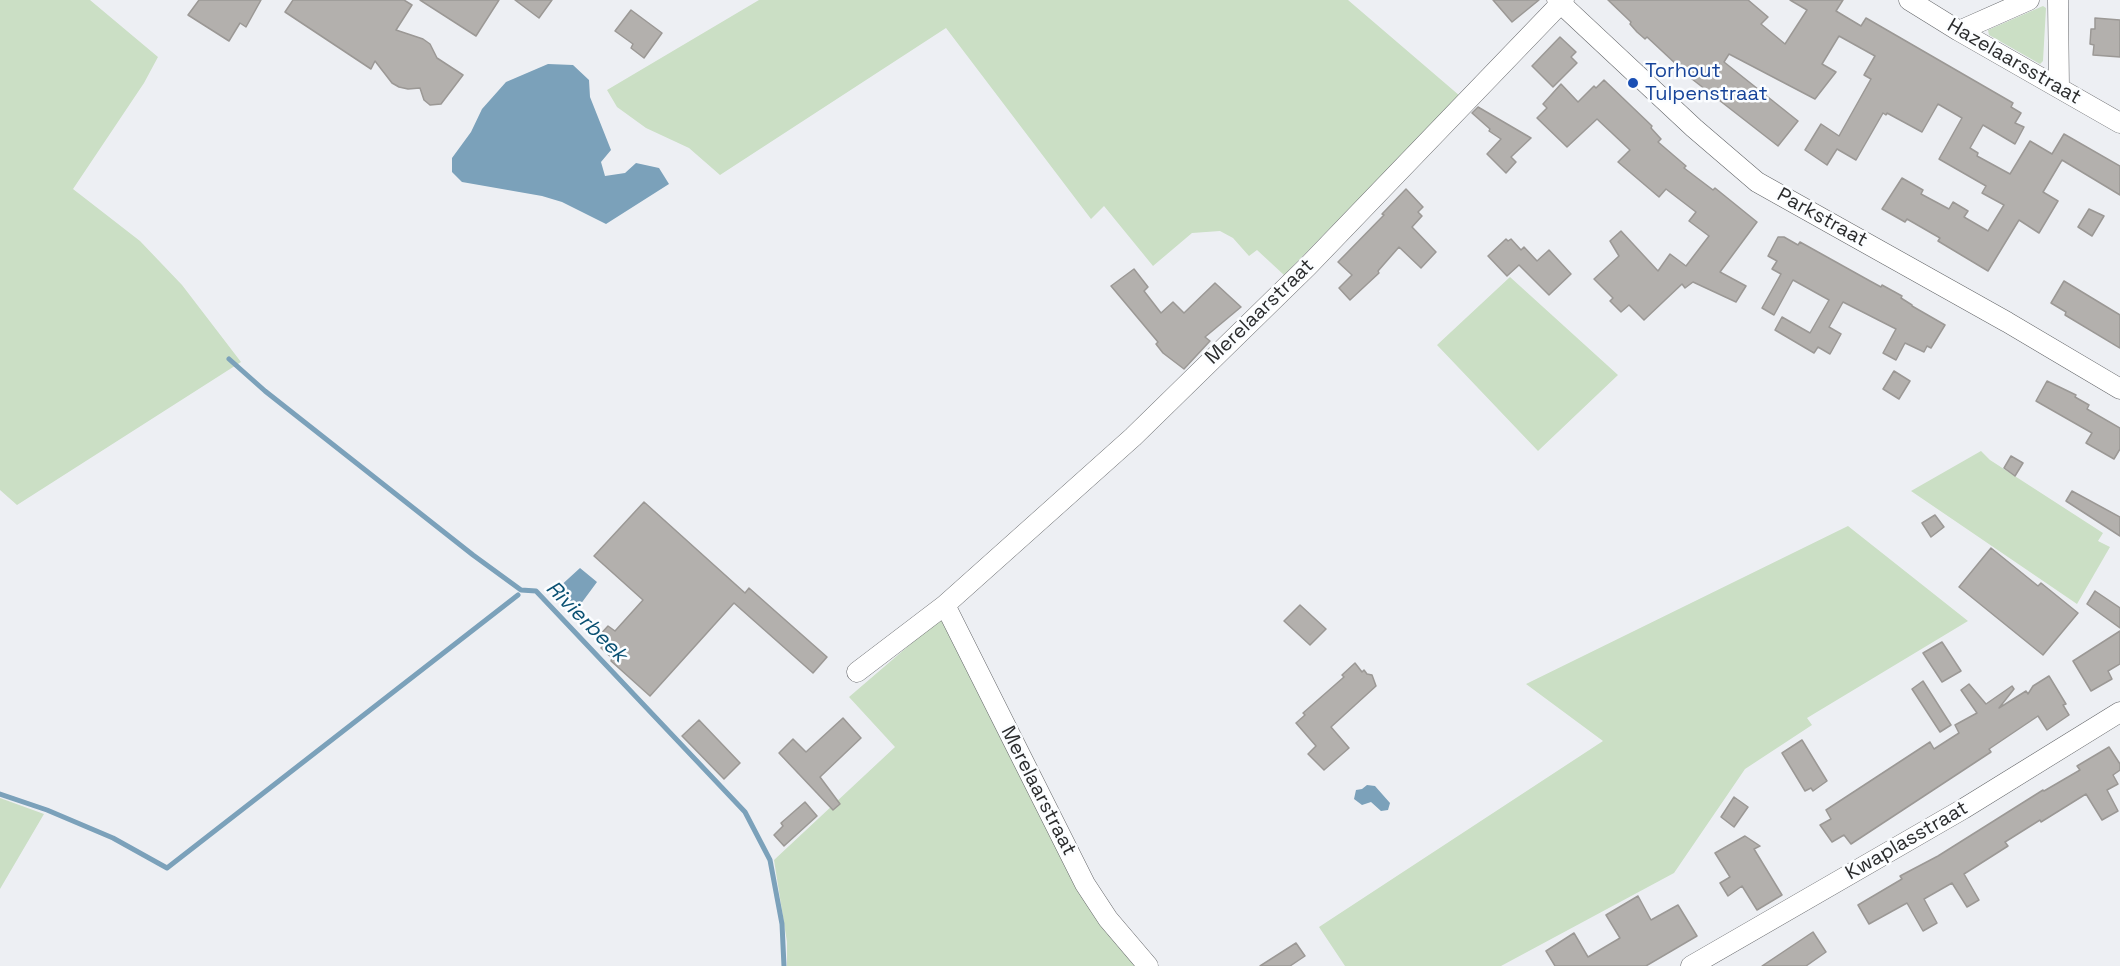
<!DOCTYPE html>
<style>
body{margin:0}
canvas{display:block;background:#edeff3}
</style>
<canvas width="2120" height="966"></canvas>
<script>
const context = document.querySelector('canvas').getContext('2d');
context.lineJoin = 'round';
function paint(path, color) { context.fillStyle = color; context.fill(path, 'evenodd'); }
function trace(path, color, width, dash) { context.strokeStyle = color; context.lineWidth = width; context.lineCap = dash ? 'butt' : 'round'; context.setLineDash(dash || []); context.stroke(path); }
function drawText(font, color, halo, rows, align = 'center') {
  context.font = font + ' "Space Grotesk",sans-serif'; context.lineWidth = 5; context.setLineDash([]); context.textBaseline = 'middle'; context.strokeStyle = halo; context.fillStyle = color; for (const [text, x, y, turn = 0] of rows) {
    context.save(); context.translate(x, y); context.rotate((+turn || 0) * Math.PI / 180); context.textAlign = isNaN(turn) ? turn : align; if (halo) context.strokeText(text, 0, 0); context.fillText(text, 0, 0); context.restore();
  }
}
const green = new Path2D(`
 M0 0H90L158 57 144 83 73 189 140 241 182 285 241 362 17 505 0 490Z
 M759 0H1348L1460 96 1284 275 1257 250 1249 256 1233 238 1220 231 1192 233 1153 266 1104 206 1091 219 946 28 720 175 689 148 646 128 617 107 607 90Z
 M2043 6 2046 8 2043 61 2040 64 1989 35 1988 30Z
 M1510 277 1618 375 1538 451 1437 345Z
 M1981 451 1990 460 2103 533 2098 541 2110 547 2077 604 1911 491Z
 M1848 526 1968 621 1807 718 1812 725 1745 769 1674 873 1501 966H1345L1319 927 1603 741 1526 684Z
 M941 618 1142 966H787V942L774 860 895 747 849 697Z
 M0 798 44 814 0 889Z`);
const water = new Path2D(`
 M548 64 573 65 589 80 590 97 611 150 601 162 605 176 625 173 636 163 659 168 669 184 606 224 562 202 542 196 462 182 452 172V158L471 132 482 109 506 82Z
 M580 568 597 582 580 605 573 606 558 594 557 589Z
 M1367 785 1375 786 1390 803 1388 810 1381 811 1371 802 1362 805 1354 799 1356 790 1362 789Z`);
const stream = new Path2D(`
 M229 359 265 391 473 555 521 590 536 591 745 812 770 860 782 924 784 966
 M0 794 47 810 113 838 167 868 518 595`);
const building = new Path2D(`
 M199 0H261L246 27 240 23 229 41 188 15Z
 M293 0H404L412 5 396 30 423 39 430 44 437 58 463 75 441 104 430 105 424 100 420 88 408 89 399 87 392 83 375 61 371 69 285 12Z
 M420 0H499L476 36Z
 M515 0H552L539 18Z
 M1493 0H1539L1512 22Z
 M1608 0H1748L1768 17 1761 24 1785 44 1807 10 1790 0H1843L1836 11 1861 26 1866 18 2013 103 2011 107 2021 113 2015 123 2024 127 2015 144 1983 125 1970 148 1978 153 1977 156 2010 174 2030 141 2052 154 2064 134 2120 166V195L2062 160 2043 192 2058 201 2039 233 2019 220 1988 271 1938 241 1940 238 1907 219 1905 222 1882 209 1902 178 1923 190 1921 194 1949 209 1953 202 1968 211 1964 217 1988 231 2004 205 1982 193 1986 186 1939 159 1962 118 1938 104 1922 132 1887 113 1886 115 1883 113 1856 160 1837 149 1827 165 1805 150 1821 124 1839 136 1871 79 1864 75 1875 56 1839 36 1822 64 1836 72 1815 99 1729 54 1724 62 1798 121 1778 146 1692 79 1647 37 1645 39 1637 32 1630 24 1631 22Z
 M631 10 662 33 644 58 631 48 633 44 615 31Z
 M2095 18 2120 20V57L2093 55 2094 45 2090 44 2091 29H2095Z
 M1560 37 1576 52 1571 57 1577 63 1553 87 1532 66Z
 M1604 80 1652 126 1651 128 1661 139 1658 142 1686 166 1684 168 1713 190 1715 188 1757 222 1720 272 1746 286 1736 302 1693 282 1685 288 1682 284 1644 320 1629 305 1621 312 1610 301 1613 298 1594 279 1619 256 1610 241 1621 231 1658 271 1670 254 1686 266 1709 236 1689 221 1696 212 1666 189 1659 197 1618 162 1630 150 1597 119 1567 147 1537 118 1547 108 1543 104 1561 84 1578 102 1594 86 1596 88Z
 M1478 107 1531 138 1511 157 1516 162 1506 173 1487 154 1501 139 1489 131 1490 129 1472 113Z
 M1406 189 1423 207 1418 212 1422 216 1412 227 1436 252 1421 268 1399 247 1378 271 1379 273 1350 300 1339 288 1352 275 1338 262 1384 215 1382 214Z
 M2089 209 2104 216 2092 236 2078 227Z
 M1778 237H1784L1798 245 1800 242 1870 281 1881 287 1882 285 1902 296 1901 298 1912 305V306L1945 325 1931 348 1927 346 1924 352 1905 343 1896 360 1883 353 1896 329 1843 302 1829 327 1841 334 1830 354 1818 347 1814 353 1775 330 1782 317 1810 333 1829 300 1793 280 1774 315 1762 308 1781 274 1772 269 1777 261 1768 256Z
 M1506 239 1508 241 1511 239 1521 250 1524 247 1537 261 1549 250 1571 274 1549 295 1519 265 1507 276 1488 256Z
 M1134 269 1148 287 1144 291 1161 313 1173 302 1184 313 1215 283 1241 307 1205 337 1210 341 1184 369 1163 353 1156 344 1158 342 1111 286Z
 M2064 281 2120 315V348L2065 315 2066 312 2051 303Z
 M1894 371 1910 381 1899 399 1883 389Z
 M2047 381 2076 395 2075 397 2089 405 2087 409 2120 428V449L2114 459 2086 443 2092 433 2036 401Z
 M2011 456 2023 463 2015 476 2004 468Z
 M2072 491 2120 517V536L2066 501Z
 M644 502 745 593 749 588 827 657 813 673 734 603 650 696 611 661 612 658 601 648 603 644 597 638 608 626 615 631 643 600 594 556Z
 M1935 515 1944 527 1931 537 1922 523Z
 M1991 548 2038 586 2041 583 2078 613 2043 655 1959 587Z
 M2095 591 2120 608V628L2087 604Z
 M1300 605 1326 629 1310 645 1284 621Z
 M2120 631V664L2108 671 2112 679 2091 691 2073 661Z
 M1942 642 1961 671 1942 682 1923 653Z
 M1355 663 1362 672 1364 670 1367 674 1372 675 1376 686 1331 727 1349 748 1324 770 1308 754 1316 746 1296 723 1305 715 1303 713 1344 677 1342 675Z
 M2049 676 2066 704 2063 705 2069 715 2047 730 2038 716 1989 749 1991 752 1851 844 1844 835 1832 842 1820 825 1831 819 1826 810 1930 742 1934 749 1959 733 1955 725 1977 713 1961 690 1969 684 1986 704 2012 686 2014 689 1999 708 2026 691 2028 694 2033 686Z
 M1923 681 1951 725 1940 732 1912 689Z
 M843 718 861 738 820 777 840 804 833 810 779 753 793 739 806 752Z
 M699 720 740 763 724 779 682 736Z
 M1802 740 1827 781 1813 791 1811 788 1805 791 1782 753Z
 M2109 747 2120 764V770L2113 775 2118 784 2107 790 2118 811 2102 820 2086 794 2041 822 2040 820 2005 842 2008 846 1964 874 1979 900 1967 907 1952 883 1924 899 1937 923 1923 931 1907 903 1869 924 1858 905 1902 879 1900 876 1938 856 2043 790 2044 791 2080 770 2077 766Z
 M1734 797 1748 807 1734 827 1721 817Z
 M805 802 817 816 784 846 774 835 783 826 781 823Z
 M1745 836 1760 846 1754 849 1782 895 1757 910 1742 886 1728 896 1720 883 1730 877 1715 853Z
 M1638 896 1651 920 1678 905 1697 936 1646 966H1555L1546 951 1574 933 1588 957 1620 938 1606 915Z
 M1813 932 1826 952 1806 966H1762Z
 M1296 943 1305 956 1290 966H1260Z`);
const minor = new Path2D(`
 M1557 0 1694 128 1757 182 2007 322 2120 389
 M1909 0 1959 31 2120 123
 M2058 0 2059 87
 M1959 31 2029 0
 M857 672 945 605
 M1148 966 1108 919 1085 884 945 605 1133 437 1308 266 1564 0
 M1691 966 1963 809 2120 712`);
const markers = [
 [1633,83,6,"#1a4fb4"]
];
const streetNames = [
 ["Hazelaarsstraat",2014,62,30],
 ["Parkstraat",1822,218,29],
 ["Merelaarstraat",1260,312,-44],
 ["Merelaarstraat",1038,791,63],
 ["Kwaplasstraat",1907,841,-30]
];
const transitNames = [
 ["Torhout",1645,72],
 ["Tulpenstraat",1645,95]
];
const waterNames = [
 ["Rivierbeek",586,622,45]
];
paint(green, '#cbdfc5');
paint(water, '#7ba1ba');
trace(stream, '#7ba1ba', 5);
paint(building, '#b3b0ad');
trace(building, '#9b9895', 1.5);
trace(minor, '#636568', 21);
trace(minor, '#fff', 20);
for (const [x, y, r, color] of markers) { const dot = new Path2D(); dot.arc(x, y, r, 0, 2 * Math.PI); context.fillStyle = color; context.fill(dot); trace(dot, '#fbfdff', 2); }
drawText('20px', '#2b2c2d', '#fbfdff', streetNames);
drawText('20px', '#164399', '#fbfdff', transitNames, 'left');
drawText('italic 21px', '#095072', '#fbfdff', waterNames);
</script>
